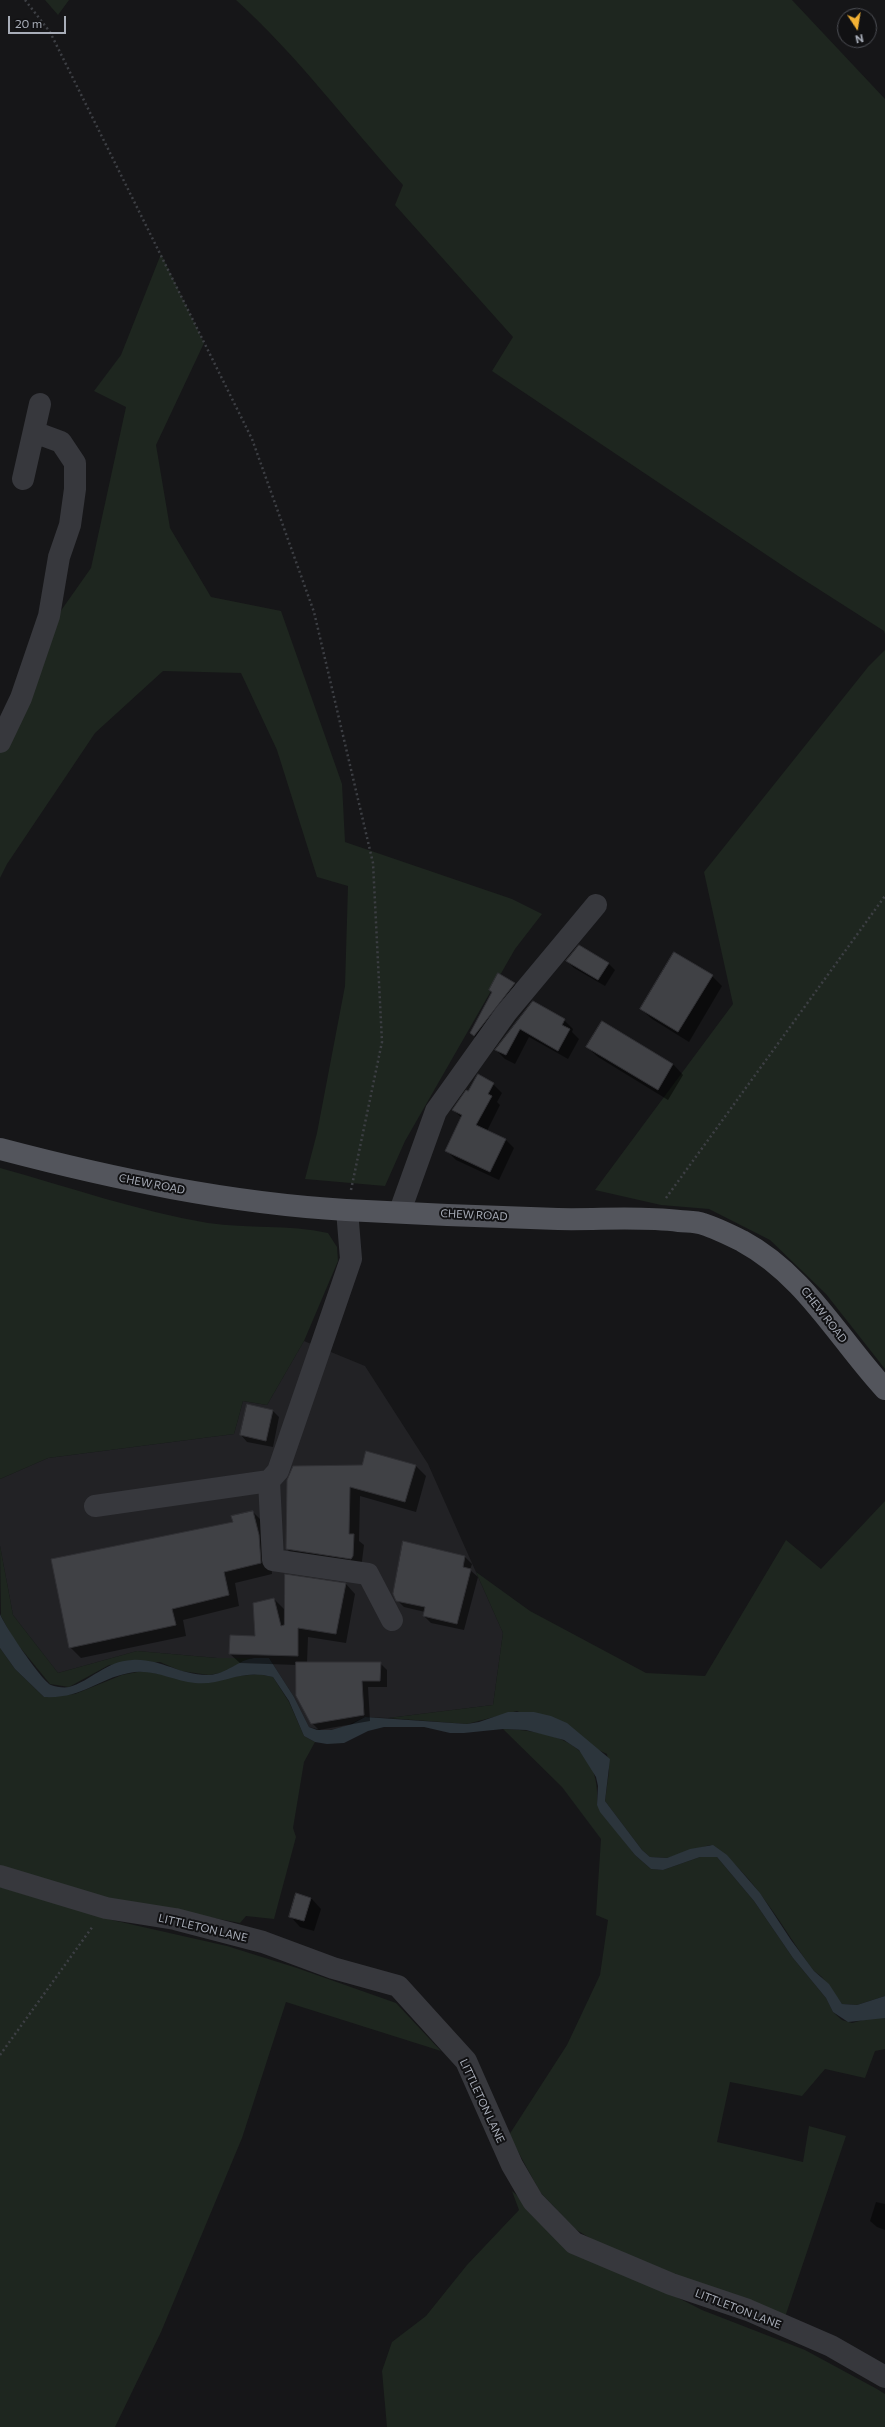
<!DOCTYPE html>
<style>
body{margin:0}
#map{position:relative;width:885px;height:2427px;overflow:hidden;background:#161618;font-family:Commissioner,sans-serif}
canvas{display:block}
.north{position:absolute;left:837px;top:8px;width:40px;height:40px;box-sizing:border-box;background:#111113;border:1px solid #4d4f55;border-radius:50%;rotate:168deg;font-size:11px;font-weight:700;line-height:16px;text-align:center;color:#a8adb8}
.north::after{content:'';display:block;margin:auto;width:14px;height:18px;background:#f2b134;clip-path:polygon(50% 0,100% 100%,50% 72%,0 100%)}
.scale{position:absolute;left:8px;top:16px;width:58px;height:18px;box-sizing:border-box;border:2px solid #a8adb8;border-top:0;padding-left:5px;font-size:12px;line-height:14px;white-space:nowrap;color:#a8adb8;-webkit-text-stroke:3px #111113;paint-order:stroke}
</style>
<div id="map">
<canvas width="885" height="2427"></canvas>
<div class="north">N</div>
<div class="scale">20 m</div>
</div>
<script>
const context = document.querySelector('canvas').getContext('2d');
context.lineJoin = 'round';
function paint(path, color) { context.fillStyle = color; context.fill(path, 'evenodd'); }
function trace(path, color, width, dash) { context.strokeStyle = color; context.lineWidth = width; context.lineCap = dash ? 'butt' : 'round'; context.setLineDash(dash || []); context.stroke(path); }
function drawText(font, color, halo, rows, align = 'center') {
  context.font = font + ' Commissioner,sans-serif'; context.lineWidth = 4; context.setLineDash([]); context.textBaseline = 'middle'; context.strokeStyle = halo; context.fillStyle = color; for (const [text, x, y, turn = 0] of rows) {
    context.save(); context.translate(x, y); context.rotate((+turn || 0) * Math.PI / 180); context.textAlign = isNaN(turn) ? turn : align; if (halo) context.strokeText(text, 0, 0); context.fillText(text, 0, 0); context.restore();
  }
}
const built = new Path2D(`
 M304 1341 365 1366 428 1464 503 1633 493 1705 388 1718 365 1717 344 1727 325 1731 309 1727 294 1697 269 1658H217L137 1651 58 1673 13 1615 0 1546V1479L48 1458 234 1434 243 1401 267 1405Z`);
const green = new Path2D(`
 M45 0H69L58 15Z
 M236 0H792L885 99V634L884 631 798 576 492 371 513 337 395 205 403 185C347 123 297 55 236 0Z
 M161 254 204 343 156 445 170 528 211 597 281 611 342 784 345 842 512 899 542 914 515 949 405 1141 385 1186 305 1179 317 1133 345 986 348 886 317 877 277 750 241 673 163 671 95 733 7 864 0 878V731L41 639 91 568 126 407 94 391 121 355Z
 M885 650V1369L826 1294 770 1240 709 1209 661 1205 595 1190 733 1004 704 872 868 667Z
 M0 1168C69 1187 137 1211 208 1223 248 1229 288 1224 328 1233L337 1247 338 1261 304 1341 267 1405 243 1401 234 1434 48 1458 0 1479Z
 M885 1501V1996L857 2005 842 2004 822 1977 814 1971C782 1929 756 1874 710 1845L667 1858 650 1857 642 1850 605 1801 609 1771 607 1754 517 1711 467 1724 388 1718 493 1705 503 1633 476 1572 530 1611 646 1673 705 1676 786 1540 821 1569Z
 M0 1546 13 1615 58 1673 137 1651 217 1658H252L225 1672 209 1675 181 1671 160 1662 109 1665 69 1687 50 1684 14 1640 1 1616Z
 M0 1648 15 1669 44 1697 75 1694 122 1675 143 1671 165 1675 230 1677 258 1674 273 1677 289 1702 304 1736 315 1742 304 1762 293 1828 296 1837 274 1919 246 1916 240 1923 107 1898 0 1866Z
 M503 1729C554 1731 602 1743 597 1805L635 1855 651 1869 663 1870 700 1857H717L754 1901 793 1958 826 1998 833 2012 842 2020 852 2023 870 2018H885V2049L875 2051 865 2078 825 2069 802 2096 730 2082 717 2142 803 2162 809 2126 846 2136 784 2320 608 2249 575 2229 540 2192 509 2135 567 2045 600 1975 608 1920 596 1915 601 1839 562 1787Z
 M0 1887 112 1920 227 1946 297 1968 396 2003 441 2051 286 2002 242 2138 161 2332 115 2427H0Z
 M512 2191 529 2206 635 2276 702 2310 805 2350 877 2389 885 2394V2427H387L382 2371 392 2342 426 2316 467 2265 519 2210Z`);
const water = new Path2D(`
 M0 1614C4 1625 42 1681 51 1685 56 1687 64 1688 69 1687 91 1681 106 1661 132 1660 160 1658 181 1676 209 1675 227 1674 238 1660 254 1658 258 1658 264 1658 269 1658L294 1697 309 1727 317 1730H331L352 1724 365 1717 467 1724 479 1722 508 1712H534L551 1716 567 1723 610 1759 605 1801 642 1850 650 1857 667 1858 690 1849 713 1845 727 1855 760 1893 791 1940 814 1971 829 1984 842 2004 857 2005 885 1996V2018L848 2022 833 2012 826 1998 793 1958 754 1901 717 1857H700L663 1870 651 1869 635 1855 600 1812 597 1805 598 1786 596 1777 579 1750 564 1740 526 1730 503 1729 464 1733H450L424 1727H384L368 1731 344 1743 327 1744 315 1742 304 1736 289 1701 273 1677C239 1668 224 1686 195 1683 172 1681 153 1668 129 1673 97 1679 82 1699 44 1697L15 1669 0 1648Z`);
const shadow = new Path2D(`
 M567 961 608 963 615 970 605 986 574 968Z
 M712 976 722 986 689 1042 652 1019 641 1009Z
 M514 984 517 987 478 1038 474 1036Z
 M533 1002 564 1020 573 1029 572 1032 579 1039 568 1059 529 1037 515 1064 505 1059 496 1050Z
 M602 1022 673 1064 683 1075 668 1100 598 1057 587 1047Z
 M493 1084 502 1093 497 1102 500 1105 487 1131 505 1139 514 1148 499 1180 456 1160 447 1151 462 1118 453 1110Z
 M272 1410 279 1417 273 1447 247 1442 241 1435Z
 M363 1466H416L426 1476 416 1512 360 1496 359 1541 364 1545 361 1569 297 1559 287 1549Z
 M253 1512 264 1523 270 1547 272 1574 235 1583 239 1606 183 1620 186 1636 81 1658 70 1647 234 1523Z
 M465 1557 472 1564 470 1570 478 1577 464 1630 431 1623 424 1616 425 1612 404 1607 397 1600Z
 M286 1576 346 1584 355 1594 346 1643 308 1637 307 1663H380L387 1670V1687H368L370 1721 319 1730 312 1723 297 1665 240 1663 230 1654 256 1637 274 1599 285 1610Z
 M311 1898 321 1909 314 1931 300 1927 290 1916Z
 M876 2202 885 2204V2230L877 2227 870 2221Z`);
const building = new Path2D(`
 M579 945 609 963 598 980 566 961Z
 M674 952 713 975 678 1032 640 1009Z
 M498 973 515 983 474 1036 470 1033 492 992 489 990Z
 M533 1001 565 1019 562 1025 570 1029 558 1051 520 1029 506 1055 495 1050Z
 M602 1021 673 1064 658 1090 586 1047Z
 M478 1074 494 1083 488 1094 492 1096 476 1125 506 1139 490 1172 445 1151 462 1115 452 1110 466 1090 468 1091Z
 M247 1404 273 1410 266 1441 240 1435Z
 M366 1451 416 1465 405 1502 350 1487 349 1534H354L353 1556 351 1559 286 1549 287 1480 293 1466 362 1465Z
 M253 1511 259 1535 261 1563 224 1572 229 1595 172 1609 176 1625 69 1648 51 1559 233 1522 231 1516Z
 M403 1541 465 1556 463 1567 471 1569 457 1624 423 1616 425 1607 396 1601 393 1594Z
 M285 1574 346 1583 336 1634 298 1628V1656L229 1654 230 1635 255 1636 253 1603 274 1598 281 1626 284 1625Z
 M296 1662H381L380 1681H362L364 1715 311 1724 296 1696Z
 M296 1893 311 1898 304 1921 289 1917Z`);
const path = new Path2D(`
 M25 0 50 32 252 439 314 612 373 863 382 1042 351 1190
 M666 1198 885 896
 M0 2055 93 1926`);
const minor = new Path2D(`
 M23 479 40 404
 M0 742 21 698 49 616 59 557 70 525 75 489V463L61 442 34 432
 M400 1211 436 1111 506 1013 596 905
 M269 1481 273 1560 368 1574 392 1620
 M95 1506 269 1481 278 1471 351 1259 347 1210
 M0 1876 106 1908 175 1919 263 1942 333 1968 398 1986 466 2061 512 2165 533 2201 574 2243 671 2284 748 2310 831 2346 885 2377`);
const major = new Path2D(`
 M0 1149C114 1179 229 1203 346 1210 417 1214 488 1217 558 1219 598 1220 639 1216 679 1221 686 1222 695 1221 703 1224 716 1228 730 1235 742 1241 805 1275 838 1338 885 1389`);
const streetNames = [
 ["CHEW ROAD",152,1184,11],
 ["CHEW ROAD",474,1215,3],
 ["CHEW ROAD",824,1315,52],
 ["LITTLETON LANE",203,1928,13],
 ["LITTLETON LANE",482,2101,65],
 ["LITTLETON LANE",738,2309,21]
];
paint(built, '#222225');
paint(green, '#1e261f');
paint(water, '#2c353c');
paint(shadow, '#0007');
paint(building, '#404145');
trace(building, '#303034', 1);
trace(path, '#3d3f44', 2.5, [2, 3]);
trace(minor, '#37383d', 22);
trace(major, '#53555c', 22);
drawText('11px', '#a8adb8', '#111113', streetNames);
</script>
